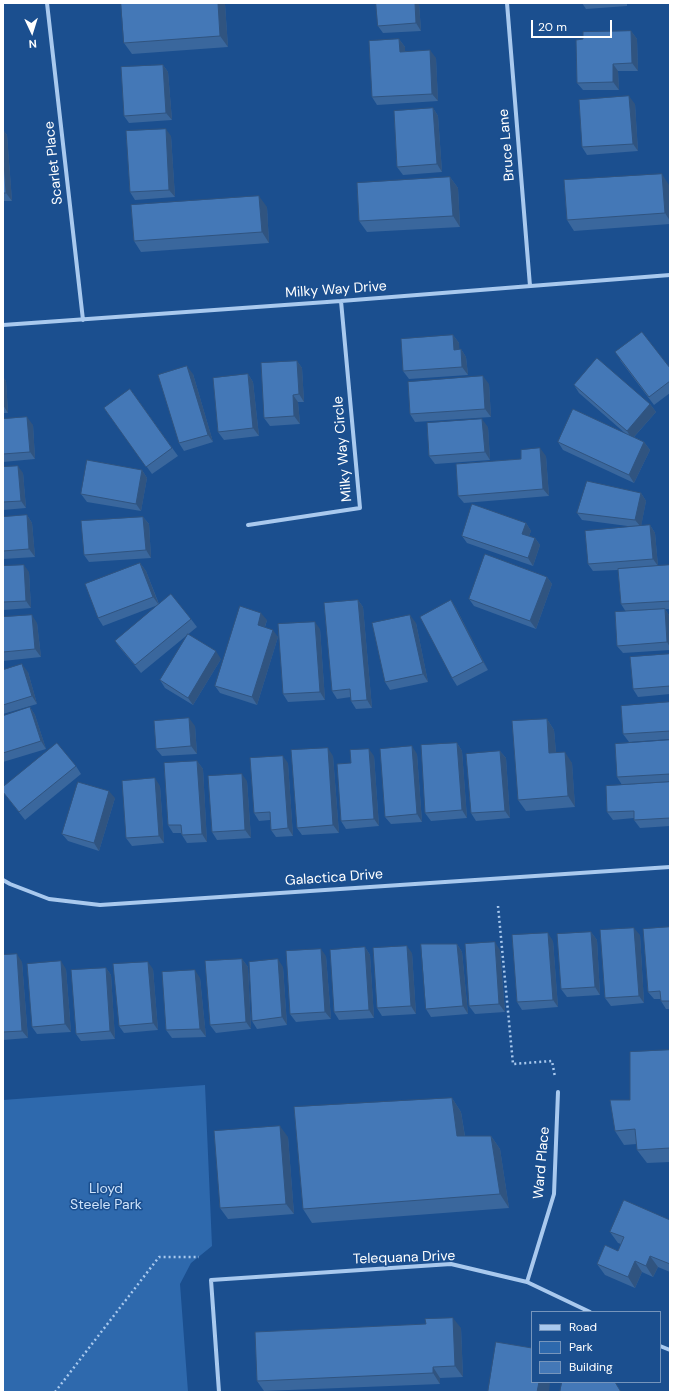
<!DOCTYPE html>
<style>
body{margin:0}
#map{position:relative;width:673px;height:1395px;overflow:hidden;background:#1b4f8f;font-family:"DM Sans",sans-serif}
canvas{display:block}
.frame{position:absolute;inset:0;border:4px solid #fff;pointer-events:none}
.legend{position:absolute;left:531px;top:1311px;width:130px;height:72px;box-sizing:border-box;background:#1b4f8f;border:1px solid #7695bc;margin:0;padding:5px 7px;list-style:none;font-size:12px;color:#fff}
.legend li{display:flex;align-items:center;gap:8px;height:20px}
.legend b{width:20px;border:1px solid #7695bc}
.north{position:absolute;left:12px;top:12px;width:40px;height:40px;-webkit-text-stroke:3px #1b4f8f;paint-order:stroke;rotate:176deg;font-size:11px;font-weight:700;line-height:16px;text-align:center;color:#fff}
.north::after{content:'';display:block;margin:auto;width:14px;height:18px;background:#fff;clip-path:polygon(50% 0,100% 100%,50% 72%,0 100%)}
.scale{position:absolute;left:531px;top:20px;width:81px;height:18px;box-sizing:border-box;border:2px solid #fff;border-top:0;padding-left:5px;font-size:12px;line-height:14px;white-space:nowrap;color:#fff;-webkit-text-stroke:3px #1b4f8f;paint-order:stroke}
</style>
<div id="map">
<canvas width="673" height="1395"></canvas>
<div class="frame"></div>
<ul class="legend">
<li><b style="height:5px;background:#a9c9ee"></b>Road</li>
<li><b style="height:11px;background:#2e69ad"></b>Park</li>
<li><b style="height:11px;background:#4478b7"></b>Building</li>
</ul>
<div class="north">N</div>
<div class="scale">20 m</div>
</div>
<script>
const context = document.querySelector('canvas').getContext('2d');
context.lineJoin = 'round';
function paint(path, color) { context.fillStyle = color; context.fill(path, 'evenodd'); }
function trace(path, color, width, dash) { context.strokeStyle = color; context.lineWidth = width; context.lineCap = dash ? 'butt' : 'round'; context.setLineDash(dash || []); context.stroke(path); }
function drawText(font, color, halo, rows, align = 'center') {
  context.font = font + ' "DM Sans",sans-serif'; context.lineWidth = 3; context.setLineDash([]); context.textBaseline = 'middle'; context.strokeStyle = halo; context.fillStyle = color; for (const [text, x, y, turn = 0] of rows) {
    context.save(); context.translate(x, y); context.rotate((+turn || 0) * Math.PI / 180); context.textAlign = isNaN(turn) ? turn : align; if (halo) context.strokeText(text, 0, 0); context.fillText(text, 0, 0); context.restore();
  }
}
const green = new Path2D(`
 M205 1085 212 1246 191 1263 180 1284 188 1392H3V1100Z`);
const path = new Path2D(`
 M498 906 513 1064 552 1061 555 1077
 M55 1392 159 1257H199`);
const minor = new Path2D(`
 M47 3 83 320
 M507 3 530 286
 M3 325 341 301 670 275
 M248 525 360 508 341 301
 M3 880 10 884 49 899 100 905 670 867
 M527 1282 554 1194 558 1092
 M660 1346 670 1350
 M219 1392 211 1280 451 1264 527 1282 590 1312`);
const wall = new Path2D(`
 M376 3H419L421 31 383 33 378 26Z
 M582 3H627V6L586 9Z
 M225 4 228 47 132 54 124 43Z
 M631 31 637 39 638 71H618L619 90H583L577 83 583 39Z
 M399 39 405 47V51L436 58 438 101 377 105 372 97Z
 M163 65 168 72 172 120 129 123 124 116Z
 M635 104 638 151 587 155 582 147Z
 M433 108 438 116 442 172 403 175 397 167Z
 M3 130 7 135 12 201H3Z
 M171 136 175 197 135 200 130 192Z
 M450 177 458 188 460 227 367 232 359 221Z
 M669 185 670 224 574 231 567 220Z
 M267 207 269 243 141 252 134 241Z
 M453 335 459 343V349H461L466 357 468 375 409 379 403 371Z
 M620 360 670 368V393L654 405Z
 M297 361 302 368 304 402H298L300 424 270 426 264 418Z
 M193 374 213 442 184 451 179 443Z
 M248 374 253 382 259 436 224 440 218 432Z
 M3 377 6 381 8 413H3Z
 M489 384 491 417 415 422 410 414Z
 M574 385 650 404 656 412 634 437 644 442 650 450 634 483 563 450 558 442 626 434 579 393Z
 M130 389 178 456 152 474 104 408Z
 M3 419 33 425 35 459 3 462Z
 M488 427 490 460 435 464 429 456Z
 M546 456 549 496 464 503 458 496 521 459Z
 M3 467 23 473 26 508 3 510Z
 M142 470 147 478 141 511 87 502 81 494Z
 M641 493 646 501 641 526 650 525 655 533 658 566 670 565V609H665L670 617V650L623 653 617 646 626 612 621 604 618 570 593 571 588 564 635 527 582 520 577 513Z
 M27 515 32 523 35 557 3 559V517Z
 M143 517 149 524 151 558 89 562 84 555Z
 M526 523 531 531 529 536 535 538 540 545 533 566 467 543 462 536Z
 M140 563 146 571 159 604 191 619 197 627 141 673 120 648 115 641 158 605 103 626 98 618Z
 M3 566 29 572 31 608 3 610Z
 M547 577 552 584 536 629 474 606 469 599Z
 M358 600 363 607 372 708 356 709 351 701V697L337 699 332 691Z
 M451 600 456 608 488 670 457 686 452 678Z
 M3 617 37 623 41 657 3 661Z
 M267 620 265 627 278 637 257 705 220 693 215 686Z
 M416 623 428 682 390 690 385 682Z
 M320 629 325 700 288 702 283 694Z
 M670 654V694L638 697 633 689Z
 M221 659 193 705 165 688 160 680Z
 M3 670 28 672 37 704 3 714Z
 M670 702V739L629 742 623 734Z
 M30 707 35 715 46 749 3 762V716Z
 M547 719 554 730 556 753 572 763 575 807 526 811 518 800Z
 M195 726 197 754 162 756 156 749Z
 M670 740V782L622 785 617 777Z
 M457 743 462 751 467 818 431 821 425 813Z
 M500 751 506 758 510 818 476 821 471 813Z
 M417 754 422 822 391 824 385 817Z
 M333 756 339 833 302 835 297 828Z
 M374 756 379 826 346 829 341 821 351 763Z
 M197 761 203 769 207 842 187 843 182 835 181 833H173L168 825Z
 M288 763 293 836 276 837 271 830 270 820 259 821 254 813Z
 M76 766 81 774 25 820 3 792Z
 M247 781 251 838 217 840 212 832Z
 M670 782V826L640 828 634 820V818L613 820 607 812Z
 M160 786 164 843 132 846 126 838Z
 M115 798 99 851 68 841 62 834Z
 M670 927V1009H666L661 1001V999H654L648 992Z
 M591 932 597 940 600 995 567 997 561 989Z
 M640 935 644 1003 611 1006 605 998Z
 M553 941 558 1007 522 1010 517 1002Z
 M457 944 462 952 468 1014 431 1017 426 1009Z
 M365 947 370 955 374 1018 339 1020 334 1012Z
 M500 950 505 1012 475 1014 469 1006Z
 M412 953 416 1014 382 1016 377 1008Z
 M3 955 22 962 28 1038 3 1040Z
 M326 956 331 1019 296 1022 290 1014Z
 M242 959 248 967 251 1029 216 1033 210 1025Z
 M283 967 287 1025 257 1029 252 1021Z
 M106 968 111 975 115 1039 81 1041 76 1034Z
 M66 969 71 1032 37 1034 32 1027Z
 M153 969 158 1030 124 1033 119 1026Z
 M200 978 206 1037 172 1038 166 1030Z
 M670 1050V1162L647 1163 637 1150V1144L624 1145 615 1131 630 1100Z
 M452 1098 461 1112 465 1136H491L500 1149 509 1208 312 1223 303 1209Z
 M288 1137 294 1214 228 1219 220 1208Z
 M670 1220V1272L658 1267 653 1277 642 1272 635 1288 605 1275 597 1264 618 1251 621 1244 618 1243 610 1232Z
 M426 1324 461 1328 463 1377 440 1378V1384L264 1391 257 1381Z`);
const shadedWall = new Path2D(`
 M218 3H224L225 4 228 47 220 36Z
 M415 3H419L421 31 416 23Z
 M631 31 637 39 638 71 632 63Z
 M399 39 405 47V59L400 52Z
 M430 50 436 58 438 101 432 94Z
 M613 64 618 71 619 90 613 82Z
 M163 65 168 72 172 120 166 113Z
 M629 96 635 104 638 151 633 144Z
 M433 108 438 116 442 172 437 164Z
 M166 129 171 136 175 197 169 190Z
 M3 130 7 135 12 201 6 193 3 145Z
 M662 174 669 185 670 221 665 213Z
 M450 177 458 188 460 227 453 216Z
 M259 196 267 207 269 243 262 232Z
 M453 335 459 343 460 357 454 350Z
 M461 349 466 357 468 375 462 367Z
 M297 361 302 368 304 402 299 394Z
 M187 366 193 374 213 442 208 435Z
 M248 374 253 382 259 436 253 428Z
 M483 376 489 384 491 417 485 409Z
 M3 377 6 381 8 413 3 405Z
 M293 395 298 402 300 424 294 416Z
 M650 404 656 412 632 439 627 431Z
 M27 417 33 425 35 459 30 452Z
 M482 419 488 427 490 460 485 452Z
 M644 442 650 450 634 483 629 475Z
 M540 448 546 456 549 496 543 489Z
 M18 466 23 473 26 508 21 501Z
 M142 470 147 478 141 511 136 504Z
 M641 493 646 501 641 527 635 520Z
 M27 515 32 523 35 557 29 549Z
 M143 517 149 524 151 558 146 550Z
 M526 523 531 531 527 541 522 534Z
 M650 525 655 533 658 566 653 559Z
 M535 538 540 545 533 566 528 558Z
 M140 563 146 571 159 605 153 597Z
 M24 565 29 572 31 608 26 601Z
 M547 577 552 584 536 629 530 621Z
 M358 600 363 607 372 708 367 700Z
 M451 600 456 608 488 670 483 662Z
 M665 609 670 617V647L667 642Z
 M261 613 267 620 263 632 258 625Z
 M32 615 37 623 41 657 35 649Z
 M410 615 416 623 428 682 423 674Z
 M315 622 320 629 325 700 320 692Z
 M273 630 278 637 257 705 252 697Z
 M216 651 221 659 193 705 188 698Z
 M22 664 28 672 37 704 32 696Z
 M30 707 35 715 46 749 41 741Z
 M189 718 195 726 197 754 191 746Z
 M547 719 554 730 557 764 549 753Z
 M457 743 462 751 467 818 462 810Z
 M412 746 417 754 422 822 417 814Z
 M328 748 333 756 339 833 333 825Z
 M369 749 374 756 379 826 374 819Z
 M500 751 506 758 510 818 505 811Z
 M565 752 572 763 575 807 568 796Z
 M283 756 288 763 293 836 288 828Z
 M197 761 203 769 207 842 202 834Z
 M242 774 247 781 251 838 245 830Z
 M155 778 160 786 164 843 159 836Z
 M109 791 115 798 99 851 94 843Z
 M634 928 640 935 644 1003 639 996Z
 M591 932 597 940 600 995 595 987Z
 M548 933 553 941 558 1007 553 1000Z
 M495 942 500 950 505 1012 499 1004Z
 M457 944 462 952 468 1014 463 1006Z
 M407 946 412 953 416 1014 411 1006Z
 M365 947 370 955 374 1018 369 1010Z
 M321 949 326 956 331 1019 325 1012Z
 M17 954 22 962 28 1038 22 1031Z
 M242 959 248 967 251 1029 246 1022Z
 M278 959 283 967 287 1025 282 1017Z
 M61 961 66 969 71 1032 65 1024Z
 M148 962 153 969 158 1030 153 1023Z
 M106 968 111 975 115 1039 110 1031Z
 M195 970 200 978 206 1037 200 1029Z
 M452 1098 461 1112 467 1150 457 1136Z
 M280 1126 288 1137 294 1214 286 1204Z
 M491 1136 500 1149 509 1208 500 1194Z
 M650 1256 658 1267 653 1277 646 1266Z
 M635 1261 642 1272 635 1288 628 1277Z
 M453 1318 461 1328 463 1377 455 1366Z
 M433 1367 440 1378V1384L433 1373Z
 M539 1382H550L549 1392H537Z`);
const building = new Path2D(`
 M121 3H218L220 36 124 43Z
 M376 3H415L416 23 378 26Z
 M631 31 632 63 613 64V82L577 83 576 40 583 39V32Z
 M399 39 400 52 430 50 432 94 372 97 369 41Z
 M163 65 166 113 124 116 121 67Z
 M629 96 633 144 582 147 579 100Z
 M433 108 437 164 397 167 394 111Z
 M166 129 169 190 130 192 126 131Z
 M3 145 6 193H3Z
 M662 174 665 213 567 220 564 180Z
 M450 177 453 216 359 221 357 183Z
 M259 196 262 232 134 241 131 205Z
 M642 332 670 368V381L649 397 615 352Z
 M453 335 454 350 461 349 462 367 403 371 401 339Z
 M597 358 650 404 627 431 574 385Z
 M297 361 299 394 293 395 294 416 264 418 261 363Z
 M187 366 208 435 179 443 158 375Z
 M248 374 253 428 218 432 213 378Z
 M483 376 485 409 410 414 408 382Z
 M130 389 172 448 146 467 104 408Z
 M573 409 644 442 629 475 558 442Z
 M27 417 30 452 3 454V419Z
 M482 419 485 452 429 456 427 423Z
 M540 448 543 489 458 496 456 464 521 459V450Z
 M87 460 142 470 136 504 81 494Z
 M18 466 21 501 3 502V467Z
 M587 481 641 493 635 520 577 513Z
 M472 504 526 523 522 534 535 538 528 558 462 536Z
 M27 515 29 549 3 551V517Z
 M143 517 146 550 84 555 81 521Z
 M650 525 653 559 588 564 585 531Z
 M485 554 547 577 530 621 469 599Z
 M140 563 153 597 98 618 85 584Z
 M24 565 26 601 3 602V566Z
 M670 565V601L621 604 618 569Z
 M171 594 191 619 135 665 115 641Z
 M358 600 367 700 351 701 350 689 332 691 324 603Z
 M451 600 483 662 452 678 420 617Z
 M240 606 261 613 258 625 273 630 252 697 215 686Z
 M665 609 667 642 617 646 615 612Z
 M32 615 35 649 3 652V617Z
 M410 615 423 674 385 682 372 623Z
 M315 622 320 692 283 694 278 624Z
 M188 634 216 651 188 698 160 680Z
 M670 654V686L633 689 630 657Z
 M22 664 32 696 3 705V670Z
 M670 702V731L623 734 621 706Z
 M30 707 41 741 3 753V716Z
 M189 718 191 746 156 749 154 721Z
 M547 719 549 753 565 752 568 796 518 800 512 721Z
 M670 740V774L617 777 615 744Z
 M57 743 76 766 19 812 3 792V787Z
 M457 743 462 810 425 813 421 745Z
 M412 746 417 814 385 817 380 749Z
 M328 748 333 825 297 828 291 750Z
 M369 749 374 819 341 821 337 764 351 763 350 750Z
 M500 751 505 811 471 813 466 754Z
 M283 756 288 828 271 830 270 812 254 813 250 758Z
 M197 761 202 834 182 835 181 825H168L164 763Z
 M242 774 245 830 212 832 208 776Z
 M155 778 159 836 126 838 122 781Z
 M78 782 109 791 94 843 62 834Z
 M670 782V818L634 820V811L607 812 606 786Z
 M670 927V1001H661L660 991 648 992 643 929Z
 M634 928 639 996 605 998 600 930Z
 M591 932 595 987 561 989 557 934Z
 M548 933 553 1000 517 1002 512 935Z
 M495 942 499 1004 469 1006 465 944Z
 M421 944H457L463 1006 426 1009Z
 M407 946 411 1006 377 1008 373 948Z
 M365 947 369 1010 334 1012 330 950Z
 M321 949 325 1012 290 1014 286 951Z
 M17 954 22 1031 3 1032V955Z
 M242 959 246 1022 210 1025 205 961Z
 M278 959 282 1017 252 1021 249 962Z
 M61 961 65 1024 32 1027 27 964Z
 M148 962 153 1023 119 1026 113 964Z
 M106 968 110 1031 76 1034 71 970Z
 M195 970 200 1029 166 1030 162 972Z
 M670 1050V1148L637 1150 635 1129 615 1131 610 1100H630V1052Z
 M452 1098 457 1136H491L500 1194 303 1209 294 1107Z
 M280 1126 286 1204 220 1208 214 1131Z
 M624 1200 670 1220V1264L650 1256 646 1266 635 1261 628 1277 597 1264 605 1245 618 1251 624 1237 610 1232Z
 M453 1318 455 1366 433 1367V1373L257 1381 255 1332 426 1324 425 1319Z
 M496 1342 532 1348V1382H539L537 1392H488Z
 M562 1382H615L621 1392H560Z`);
const streetNames = [
 ["Bruce Lane",507,145,-95],
 ["Scarlet Place",54,163,-96],
 ["Milky Way Drive",336,290,-4],
 ["Milky Way Circle",343,449,-95],
 ["Galactica Drive",334,878,-4],
 ["Ward Place",542,1163,-85],
 ["Telequana Drive",404,1258,-2]
];
const parkNames = [
 ["Lloyd",106,1189],
 ["Steele Park",106,1205]
];
paint(green, '#2e69ad');
trace(path, '#a9c9ee', 2.5, [2, 3]);
trace(minor, '#a9c9ee', 4);
paint(wall, '#3a679d');
paint(shadedWall, '#305480');
paint(building, '#4478b7');
trace(building, '#305480', 1);
drawText('14px', '#fff', '#1b4f8f', streetNames);
drawText('14px', '#cfe3fa', '#1b4f8f', parkNames);
</script>
